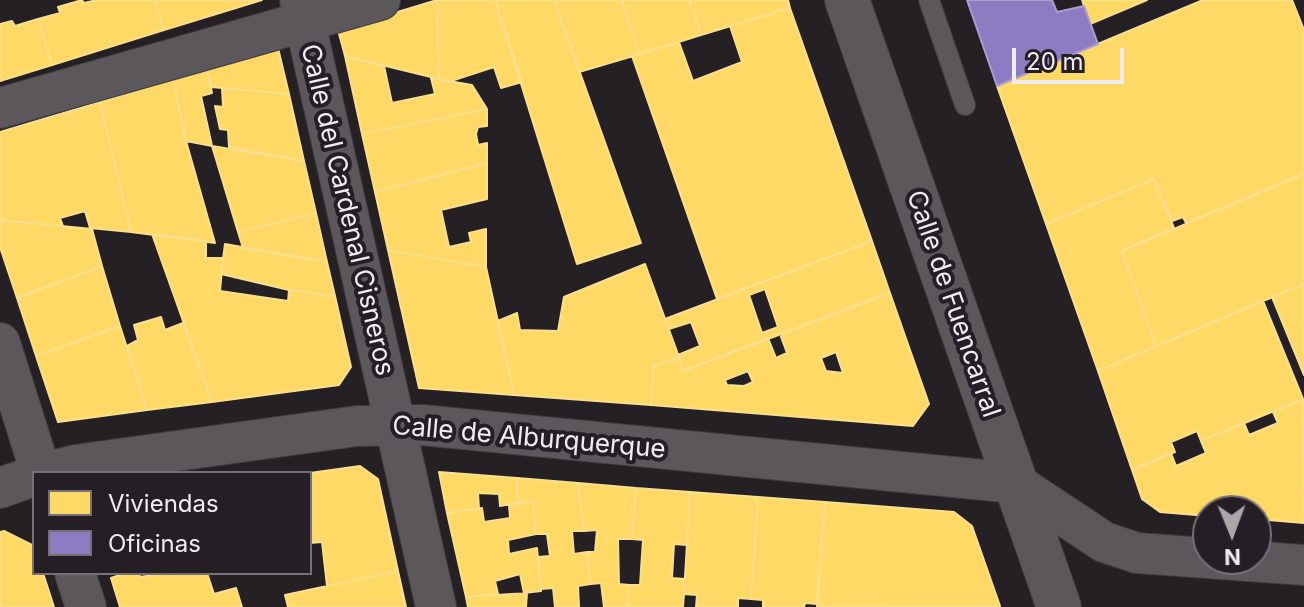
<!DOCTYPE html>
<style>
body{margin:0}
#map{position:relative;width:1304px;height:607px;overflow:hidden;background:#242024;font-family:Inter,sans-serif}
canvas{display:block}
.legend{position:absolute;left:32px;top:471px;width:280px;height:104px;box-sizing:border-box;background:#251f25;border:2px solid #767176;margin:0;padding:10px 14px;list-style:none;font-size:24px;color:#f0ecf0}
.legend li{display:flex;align-items:center;gap:16px;height:40px}
.legend b{width:40px;border:2px solid #767176}
.north{position:absolute;left:1192px;top:495px;width:80px;height:80px;box-sizing:border-box;background:#251f25;border:2px solid #767176;border-radius:50%;rotate:179deg;font-size:22px;font-weight:700;line-height:32px;text-align:center;color:#f0ecf0}
.north::after{content:'';display:block;margin:auto;width:28px;height:36px;background:#a9a5a9;clip-path:polygon(50% 0,100% 100%,50% 72%,0 100%)}
.scale{position:absolute;left:1012px;top:48px;width:112px;height:36px;box-sizing:border-box;border:4px solid #f0ecf0;border-top:0;padding-left:10px;font-size:24px;line-height:28px;white-space:nowrap;color:#f0ecf0;-webkit-text-stroke:6px #251f25;paint-order:stroke}
</style>
<div id="map">
<canvas width="1304" height="607"></canvas>
<ul class="legend">
<li><b style="height:22px;background:#ffd966"></b>Viviendas</li>
<li><b style="height:22px;background:#8e7cc3"></b>Oficinas</li>
</ul>
<div class="north">N</div>
<div class="scale">20 m</div>
</div>
<script>
const context = document.querySelector('canvas').getContext('2d');
context.lineJoin = 'round';
function paint(path, color) { context.fillStyle = color; context.fill(path, 'evenodd'); }
function trace(path, color, width, dash) { context.strokeStyle = color; context.lineWidth = width; context.lineCap = dash ? 'butt' : 'round'; context.setLineDash(dash || []); context.stroke(path); }
function drawText(font, color, halo, rows, align = 'center') {
  context.font = font + ' Inter,sans-serif'; context.lineWidth = 8; context.setLineDash([]); context.textBaseline = 'middle'; context.strokeStyle = halo; context.fillStyle = color; for (const [text, x, y, turn = 0] of rows) {
    context.save(); context.translate(x, y); context.rotate((+turn || 0) * Math.PI / 180); context.textAlign = isNaN(turn) ? turn : align; if (halo) context.strokeText(text, 0, 0); context.fillText(text, 0, 0); context.restore();
  }
}
const homes = new Path2D(`
 M82 0 84 3 97 0H154L164 30 52 65 38 19 60 13 58 7Z
 M154 0H262L164 30Z
 M437 0 439 79 345 56 338 30Z
 M437 0H495L522 82 501 88 494 67 448 82 439 79Z
 M495 0H554L641 243 577 264Z
 M554 0H622L640 54 579 72Z
 M622 0H689L701 35 640 54Z
 M689 0H788L790 8 701 35Z
 M1082 0H1147L1090 24Z
 M1203 0H1292L1304 30V174L1186 223 1183 217 1172 221 1154 179 1046 224 997 86Z
 M790 8 872 241 717 299 632 56 679 42 693 81 742 62 730 26Z
 M38 19 52 65 0 81V24L12 21 15 26Z
 M278 48 289 94 211 87 207 69Z
 M345 56 384 66 392 103 435 94 431 78 472 85 487 109 362 134Z
 M207 69 212 93 201 96 212 146 186 141 173 79Z
 M173 79 186 141 215 243 131 232 100 102Z
 M222 88 289 94 304 161 229 147 228 130 220 129 215 106 223 107Z
 M100 102 131 232 90 228 85 211 60 218 63 226 0 220V132Z
 M487 109V126L478 127 476 134 478 145 487 143V163L375 192 362 134Z
 M212 146 304 161 316 213 238 232Z
 M487 163V199L441 210 449 247 471 242 469 233 486 229V267L388 250 375 192Z
 M1304 174V284L1156 346 1122 251Z
 M1154 179 1174 228 1122 251 1156 346 1098 371 1046 224Z
 M316 213 327 262 243 248 238 232Z
 M0 220 92 229 102 266 17 298 0 247Z
 M152 234 206 241V258H223L220 291 288 301 289 290 335 296 351 367 339 385 212 402Z
 M872 241 890 293 683 371 678 355 700 346 691 322 669 329 665 319ZM765 289 778 327 762 333 749 295Z
 M225 244 327 262 335 296 289 290 221 274Z
 M388 250 486 267 514 395 419 388Z
 M645 264 679 357 654 366 651 405 514 395 498 321 517 313 520 330 558 331 564 297Z
 M102 266 120 326 36 356 17 298Z
 M1304 284V375L1272 297Z
 M890 293 929 404 913 426 651 405 654 366 679 357 683 371 768 338 776 358 787 353 780 334ZM836 352 843 373 826 371 821 358ZM748 371 753 382 744 386 727 385 725 380Z
 M1263 301 1303 399 1201 441 1197 431 1171 442 1175 452 1132 470 1098 371Z
 M161 317 165 330 183 323 212 402 147 410 127 346 138 340 134 325Z
 M120 326 147 410 58 422 36 356Z
 M1303 399 1304 523 1256 519V511H1208V516L1160 512 1142 499 1132 470 1171 453 1176 466 1206 453 1201 441 1244 423 1249 435 1278 423 1273 412Z
 M360 466 378 479 398 571 327 586 322 542 310 543V473Z
 M439 472 517 478V503L500 506 499 494 478 493 479 509 447 513Z
 M517 478 578 483 584 531H572L574 554 587 552 591 584 578 586 579 607H555L553 588 541 589 538 557 550 556 547 534H536L533 501 517 503Z
 M578 483 636 488 632 539H618L619 584 629 585 627 607H604L601 583 591 584 587 552H595L597 530 584 531Z
 M636 488 690 492 687 545 674 544 672 578 685 579 683 607H627L629 585H640L643 540 632 539Z
 M690 492 758 497 751 599 738 598V607H696L697 595 684 594Z
 M758 497 825 502 817 604 805 603 804 607H763V600L751 599Z
 M533 501 536 534 508 540 509 554 537 548 541 591 524 593 520 574 495 581 498 594 466 597 447 513 482 508 484 522 510 518 509 505Z
 M825 502 954 512 972 526 1000 606 817 607Z
 M4 531 34 546V573H43L54 607H0V532Z
 M398 571 406 607H288L285 595Z
 M126 573H139L140 577 166 573H207L214 594 236 588 242 607H120L111 578Z
 M527 593 526 607H468L466 597Z`);
const offices = new Path2D(`
 M967 0H1052L1057 12 1084 6 1098 44 997 86Z`);
const service = new Path2D(`
 M929 0 965 105`);
const minor = new Path2D(`
 M300 0 436 607
 M0 108 380 0
 M0 343 41 473
 M45 473 75 465 357 426 422 425 1015 483 1104 542 1137 553 1304 565
 M0 488 34 476
 M75 573 86 607`);
const tertiary = new Path2D(`
 M847 0 1059 607`);
const streetNames = [
 ["Calle del Cardenal Cisneros",347,210,77],
 ["Calle de Fuencarral",953,304,71],
 ["Calle de Alburquerque",529,438,5]
];
paint(homes, '#ffd966');
trace(homes, '#fadf8f', 2);
paint(offices, '#8e7cc3');
trace(offices, '#ab9ed0', 2);
trace(service, '#3e3b3e', 22);
trace(minor, '#3e3b3e', 42);
trace(tertiary, '#3e3b3e', 46);
trace(service, '#5b575b', 20);
trace(minor, '#5b575b', 40);
trace(tertiary, '#5b575b', 44);
drawText('26px', '#f0ecf0', '#251f25', streetNames);
</script>
